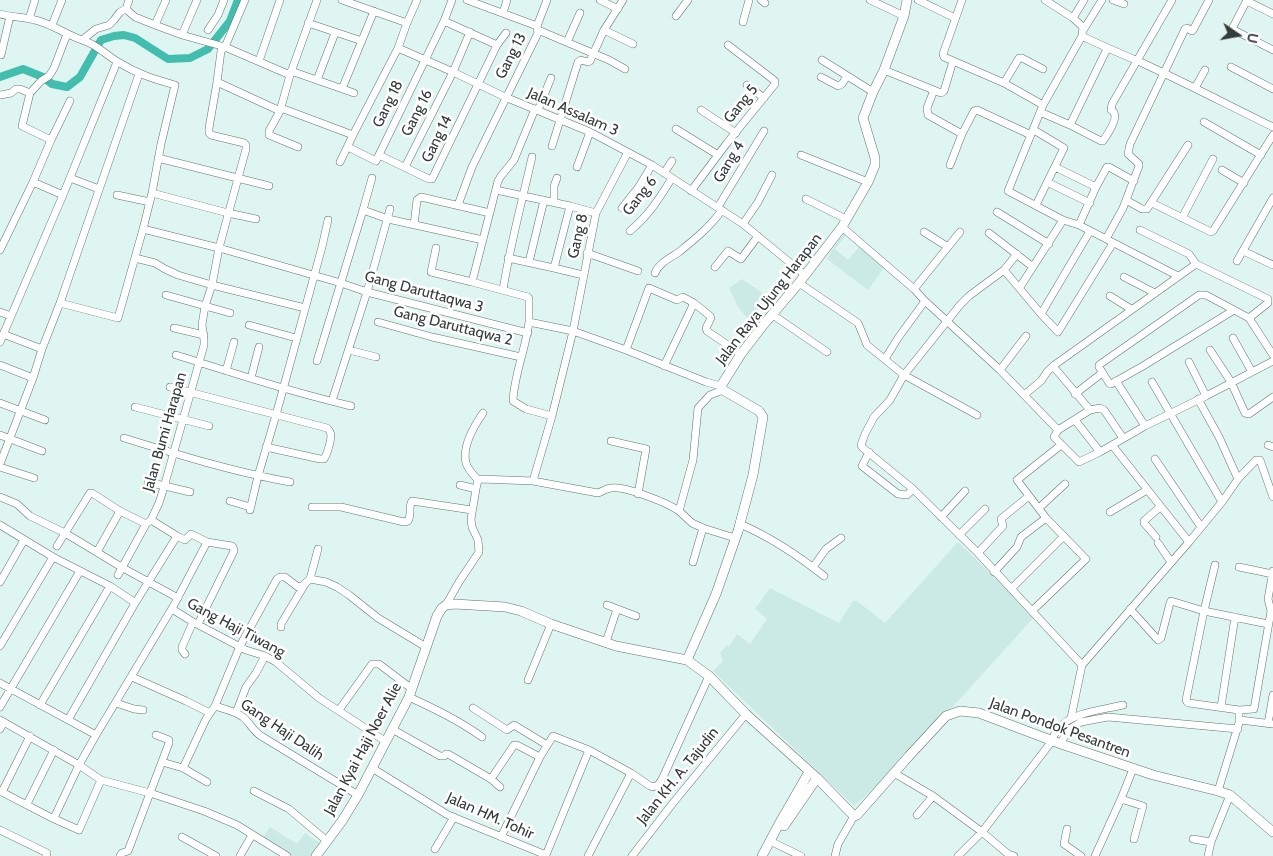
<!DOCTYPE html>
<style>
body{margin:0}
#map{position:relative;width:1273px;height:856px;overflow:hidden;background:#dff5f1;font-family:Cabin,sans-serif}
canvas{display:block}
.north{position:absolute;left:1213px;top:10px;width:50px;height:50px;-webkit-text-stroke:4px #fff;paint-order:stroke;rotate:102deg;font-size:14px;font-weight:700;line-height:20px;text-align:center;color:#343c3b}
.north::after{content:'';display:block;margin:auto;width:18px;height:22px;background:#343c3b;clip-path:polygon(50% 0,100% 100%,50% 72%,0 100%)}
</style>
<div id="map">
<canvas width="1273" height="856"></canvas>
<div class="north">U</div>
</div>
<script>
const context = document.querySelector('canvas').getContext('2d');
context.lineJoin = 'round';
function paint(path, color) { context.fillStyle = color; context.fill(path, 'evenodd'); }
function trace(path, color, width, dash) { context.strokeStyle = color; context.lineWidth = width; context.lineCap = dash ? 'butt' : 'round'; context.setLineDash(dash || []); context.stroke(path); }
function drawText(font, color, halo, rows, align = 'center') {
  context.font = font + ' Cabin,sans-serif'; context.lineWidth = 5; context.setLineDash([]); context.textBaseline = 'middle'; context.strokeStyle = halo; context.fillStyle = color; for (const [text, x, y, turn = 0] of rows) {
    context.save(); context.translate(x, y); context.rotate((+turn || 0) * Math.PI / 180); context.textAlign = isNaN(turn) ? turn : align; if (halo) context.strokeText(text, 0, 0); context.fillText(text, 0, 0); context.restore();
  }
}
const built = new Path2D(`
 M846 231 886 265 868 290 827 259 834 247ZM846 235 860 246 848 260 835 249Z
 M742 279 777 303 756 328 738 307 729 288Z
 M958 542 1035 616 901 764 854 806 713 671 723 661 720 653 727 645 729 647 737 634 750 644 767 619 755 609 770 588 839 623 853 601H857L885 623Z
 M270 827 297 844 305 833 323 845 315 856H291L263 837Z`);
const canal = new Path2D(`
 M0 77 23 69 43 77 52 84 67 87 80 77 101 40 114 36 124 35 135 38 168 59 190 58 208 49 230 21 238 0`);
const minor = new Path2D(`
 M342 0 407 23
 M417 0 407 23 398 48 453 72 505 97 590 132 652 165 743 224 805 275
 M467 0 537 26
 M600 0 618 9
 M761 0 765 3
 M870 0 904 16
 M918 0 955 18
 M962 0 943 54 944 57 1004 83 1043 105 1008 191 1063 220 1079 225 1178 276
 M1045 0 1073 18 1083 27 1082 36C1100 45 1119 53 1138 61 1184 82 1228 105 1273 127
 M1113 0 1124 4
 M1247 0 1232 29 1273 50
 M1247 1 1273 14
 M126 9 129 0
 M503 13 507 0
 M0 14C11 17 24 17 35 20 52 24 65 34 82 40L96 29 109 25 114 20 120 12 126 9 135 17 155 25 182 35 225 47 290 75 317 0
 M676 16 688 0
 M1073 18 1084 0
 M29 19 35 0
 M444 21 497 45
 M743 22 749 0
 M308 23 362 41
 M52 25 62 0
 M155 25 166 0
 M537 26 547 0
 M1084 29 1102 0
 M208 30 218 15 224 0
 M538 30 609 60 625 69
 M604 30 633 44
 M182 35 197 0
 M567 42 580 13
 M1 55 10 16
 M822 60 873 92
 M259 61 280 0
 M1231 67 1273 89
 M884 70 941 93 944 91 953 61
 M291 71 354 93
 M290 75 280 111 269 131V135L298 147
 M821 77 838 86 842 84 847 76
 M317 80 335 33
 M217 82 280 111
 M1004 83 1019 58H1022L1043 69
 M747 85 764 98
 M1195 88 1205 70
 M342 89 374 11
 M934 90 927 108 928 115 962 134 950 165
 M0 95 11 93 16 89H20L30 93
 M1043 105 1082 36
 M281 108 353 135 398 48
 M535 109 514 160 501 176 498 181 472 282 528 297 529 299V322L573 331 626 350 706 382 721 386
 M538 110 551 78
 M701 110 736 133
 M1040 112 1070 125 1101 141H1103C1107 135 1118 119 1114 113 1114 111 1112 111 1111 110L1112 104 1172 0
 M1204 122 1261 155
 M1070 125 1103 57 1107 49
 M676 129 718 155
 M1034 130 1064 148 1036 205
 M962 134 974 111 977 110 1031 135
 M51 140 70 101
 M552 146 578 62 581 60 588 62 590 61 604 30 623 0
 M348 147 376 161 444 21 452 0
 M379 155 429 179H432L497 45 506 33
 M801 155 868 182
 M158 158 269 186
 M340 162 353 135
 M405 167 453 72 470 32
 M577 167 590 132
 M1055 167 1096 187
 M1222 170 1244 183
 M664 173 672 161
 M70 178 99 189
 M1047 182 1090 203
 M496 190 570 206 596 213
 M691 191 727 143 775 84V81L728 45
 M152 193 228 213 256 219
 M63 195 33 182 51 140 22 126 30 93 41 81 49 76 54 68 67 34
 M117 195 150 202
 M806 199 846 219
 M1126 200 1142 209H1147L1188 145
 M554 202V186L557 178
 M1152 203 1207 230 1211 232 1213 231 1273 135
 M458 205 472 167 538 33 537 26
 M718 207 764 131
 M622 208 638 188 652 165
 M363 210 372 178
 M997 212 1049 244
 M1182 218 1213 159
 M743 224 758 202 772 175
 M414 225 417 200 421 197 490 213
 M1079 225 1096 187 1107 167H1109L1134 181
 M842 227 914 289 925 301 1000 370 1058 430
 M143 229 219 248 341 283 367 292 528 333
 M1140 230 1189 254 1196 264 1268 299V303L1249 318
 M630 231C649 215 659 199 672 178
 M924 232 948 247
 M989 233 1033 267
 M1106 239 1123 208 1139 166V164L1128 154 1130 144 1185 29 1187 28 1192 31 1193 30 1209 0
 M436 248 431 272 472 282
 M0 250 33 182
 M1243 251 1273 265
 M587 253 638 271
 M1017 254 1004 270 969 296 960 305 904 375 890 400 874 417 865 434 861 445 863 448 913 489 978 553 1082 665
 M135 258 155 263 165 269 178 275 212 285 305 308
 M508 258 554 268 583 275
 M1237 261 1273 198
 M529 262 544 200
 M715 267 728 251 741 259 758 236
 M554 268 570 206
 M1004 270 1041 314 1058 332 1113 243
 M655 273C659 263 670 258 679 252 695 239 710 227 722 210
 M1124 277 1155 293
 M799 283 858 323 867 345 904 375 977 415
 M1020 287 1063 220
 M914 289 960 232
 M503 290C510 245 522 202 532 157
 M166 295 230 313
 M1110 296 1131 309
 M60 303 118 318 143 229 152 193 161 144 175 85C154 79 137 74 118 62 106 55 95 43 82 40
 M1234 310 1143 366 1111 384 1109 383 1099 367V365L1199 295H1206L1249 318 1273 355
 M0 312 11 316
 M1041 314 1090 231
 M773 315 827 352
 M378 322 432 337 521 357
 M529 322C526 348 514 375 513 401L526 409 552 416
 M249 325 296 338
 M174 328 204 335
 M3 334 42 349
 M1233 338 1252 372
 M0 342 63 195 117 62
 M349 350 376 357
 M626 350 649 288 677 300 683 297 694 303 710 316 711 318 706 328 707 331 741 354
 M1210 350 1231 382 1245 413 1249 414 1273 397
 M176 355C193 360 210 366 227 371 268 384 309 396 351 406
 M885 359 898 338 925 301
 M317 361 363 210 388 219 483 240
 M1189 362 1206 396
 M0 365 33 378
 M664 366 694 303
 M1053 366 1090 410
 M1000 370 1026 336
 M226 371 234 342
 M251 378 259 347
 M1116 381 1145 426
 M1152 382 1222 502
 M170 387 327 428C328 429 329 430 330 432 333 437 327 454 324 459H320L266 447
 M723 390 710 395 698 408 693 460 679 511 692 523 703 528 735 538
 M1075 394 1102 373
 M1024 395 1041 381 1047 372 1053 366 1196 264
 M1198 399 1219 437 1238 479
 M332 401 367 292 390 209
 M0 403 45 420
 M135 407 209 426
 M1075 420 1100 452
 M0 435 42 451
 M124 438C179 455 234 472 290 482
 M1123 438 1104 410 1100 408 1090 410 1058 430 1054 437 1079 462 1100 452 1145 426 1206 396 1273 361
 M611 441 646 449 638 494
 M1112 445 1189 542
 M1268 445 1273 447
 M869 452 862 466 898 494 907 495 913 489
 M1155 459 1201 527
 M0 464 33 378 42 349 60 303 139 74
 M0 467 34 478
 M478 480 481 479 533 481 598 493C603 491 607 488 612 488 625 486 668 503 679 511
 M478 480C474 475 468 470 466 463 462 447 474 426 483 413
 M533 481 552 416 573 331 596 213 628 152
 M148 482 190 492
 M460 485 476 489
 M0 497 17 504 30 516 65 533 123 568 178 598
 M230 501 250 507
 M312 507H341L404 522 408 521C412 515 408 507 412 501L472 510
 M1039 508 1065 484
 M250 510 258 476 276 415 322 247 328 220
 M1110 512 1147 490
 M941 517 965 491
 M740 524C768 536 800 557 824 576
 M0 525 53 557 110 586 134 602V605L68 720
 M959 535 985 509
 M177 536 185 540 191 534 207 542
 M1156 537 1144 523V521L1160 507
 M1158 543 1171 562
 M57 546 90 493H92L120 511
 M97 552 120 511 146 524
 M978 553 1003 526 1001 519 1002 518 1029 496
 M693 562 703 528
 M1215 565 1204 611 1186 700 1187 702 1189 703 1239 710V723L1218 791
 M813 567 826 549 841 538
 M1239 567 1273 574
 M994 572 1017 547 1021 537 1046 518
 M118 575 146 524 151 520 159 503 164 487 204 345V340L202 325 205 306 212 285 219 248 246 149V145L244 143 211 135 209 133V128L217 82 221 51 225 47 245 0
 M310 579 318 549
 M0 582 24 540
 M1011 589 1064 536
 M134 605 177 536 151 520
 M446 605 459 582 479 552 478 540 472 527 471 519 476 489 478 480
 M607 605 636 616
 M172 609 193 622 246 650 265 656 276 662 319 698 385 741
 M1130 609 1158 640 1161 638 1170 603 1171 601 1204 611 1268 624
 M1032 611 1086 559 1085 558 1046 518 1017 480 1061 445
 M281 627V624L305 584
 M606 642 617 609
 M0 646 53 557
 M185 654 182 650V647L193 622
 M132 677 186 701 210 713
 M528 680 551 624
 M0 683 96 735
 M409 697C435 709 458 720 482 737
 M116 703 134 709 143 710
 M40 705 110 586
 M215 706C224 709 235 711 243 717 250 723 253 731 261 736L358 795
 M0 707 80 571
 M1221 707 1235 617
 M473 708 507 730 514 725 547 745
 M339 710 372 664H379L412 689
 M1239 710 1254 709 1271 611 1268 599 1273 571
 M236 713 246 687 256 673 265 656
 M1071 718 1082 665 1189 542 1222 502 1238 479 1256 460H1260L1273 497
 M0 720 79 765 101 780 150 793 204 811 237 825 287 856
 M1240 720 1273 724
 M1268 724 1273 695
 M0 729 4 722
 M392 729 440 756H444L446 754H448L491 779 514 745H517L540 757
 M1061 744 1063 739 1071 728 1081 722 1108 717 1238 729
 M162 762 183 768 206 719 215 706 240 646 277 579 280 577H285L298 587 302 586 310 579 326 582 337 587 349 595 378 618 426 647
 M183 768 207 782
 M372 768 448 815 546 855 589 750
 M894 773 933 796 982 832 1008 854 1014 856
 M491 779 500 787
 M0 791 50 817 79 830 101 780
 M254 791 289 809 327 841
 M2 792 30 736
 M1121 799 1143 806 1134 839
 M27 804 54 750
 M917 815 933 796
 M54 818 79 765 96 735 174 605 207 542 232 546 233 547 234 551 198 624
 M1067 829 1064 844 1081 856
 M0 830 47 853 46 856
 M182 837 216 856
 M501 837 540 757 553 736 589 750 631 773 650 786C658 789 661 781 664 775L709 676
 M1193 839 1211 842
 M774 843 801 856
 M435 849 454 817
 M120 856 122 853 128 851 169 743V740L156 735
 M240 856 252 835
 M588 856 631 773
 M632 856 673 803 746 714
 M835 856 838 844 854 816
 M958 856 982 832 1052 741C1053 737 1055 733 1057 730 1071 712 1102 710 1123 705
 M1095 856 1121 799 1133 769
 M1208 856 1211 842 1230 795`);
const tertiary = new Path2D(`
 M687 660 716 594 738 531 753 475 763 417 759 411 723 390 721 386 741 354 764 324 799 283 842 227 868 182 875 165V158L863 118 873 92 884 70 904 16 907 0
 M784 826 817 778
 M316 856 342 821 358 795 409 697 437 616 442 608 446 605 455 604 505 607 521 611 551 624 616 646 687 660 709 676 746 714 817 778 854 816 857 815 909 756 946 716 960 711 979 713 1061 744 1153 775 1218 791 1230 795 1273 832
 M762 856 779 824 809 772`);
const streetNames = [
 ["Gang 13",511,56,-63],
 ["Gang 18",388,104,-64],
 ["Gang 5",741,104,-51],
 ["Jalan Assalam 3",573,112,24],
 ["Gang 16",417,113,-63],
 ["Gang 14",437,139,-64],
 ["Gang 4",729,162,-59],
 ["Gang 6",640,196,-52],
 ["Gang 8",578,236,-77],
 ["Gang Daruttaqwa 3",424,292,15],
 ["Jalan Raya Ujung Harapan",769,299,-52],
 ["Gang Daruttaqwa 2",453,326,14],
 ["Jalan Bumi Harapan",165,432,-74],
 ["Gang Haji Tiwang",236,628,28],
 ["Jalan Pondok Pesantren",1060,728,20],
 ["Gang Haji Dalih",282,730,34],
 ["Jalan Kyai Haji Noer Alie",363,749,-62],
 ["Jalan KH. A. Tajudin",678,776,-51],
 ["Jalan HM. Tohir",490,816,24]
];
paint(built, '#cceae5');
trace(canal, '#43bdae', 8);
trace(minor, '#617370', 8);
trace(tertiary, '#617370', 10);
trace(minor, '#fff', 7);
trace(tertiary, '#fff', 9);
drawText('15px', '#343c3b', '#fff', streetNames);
</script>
